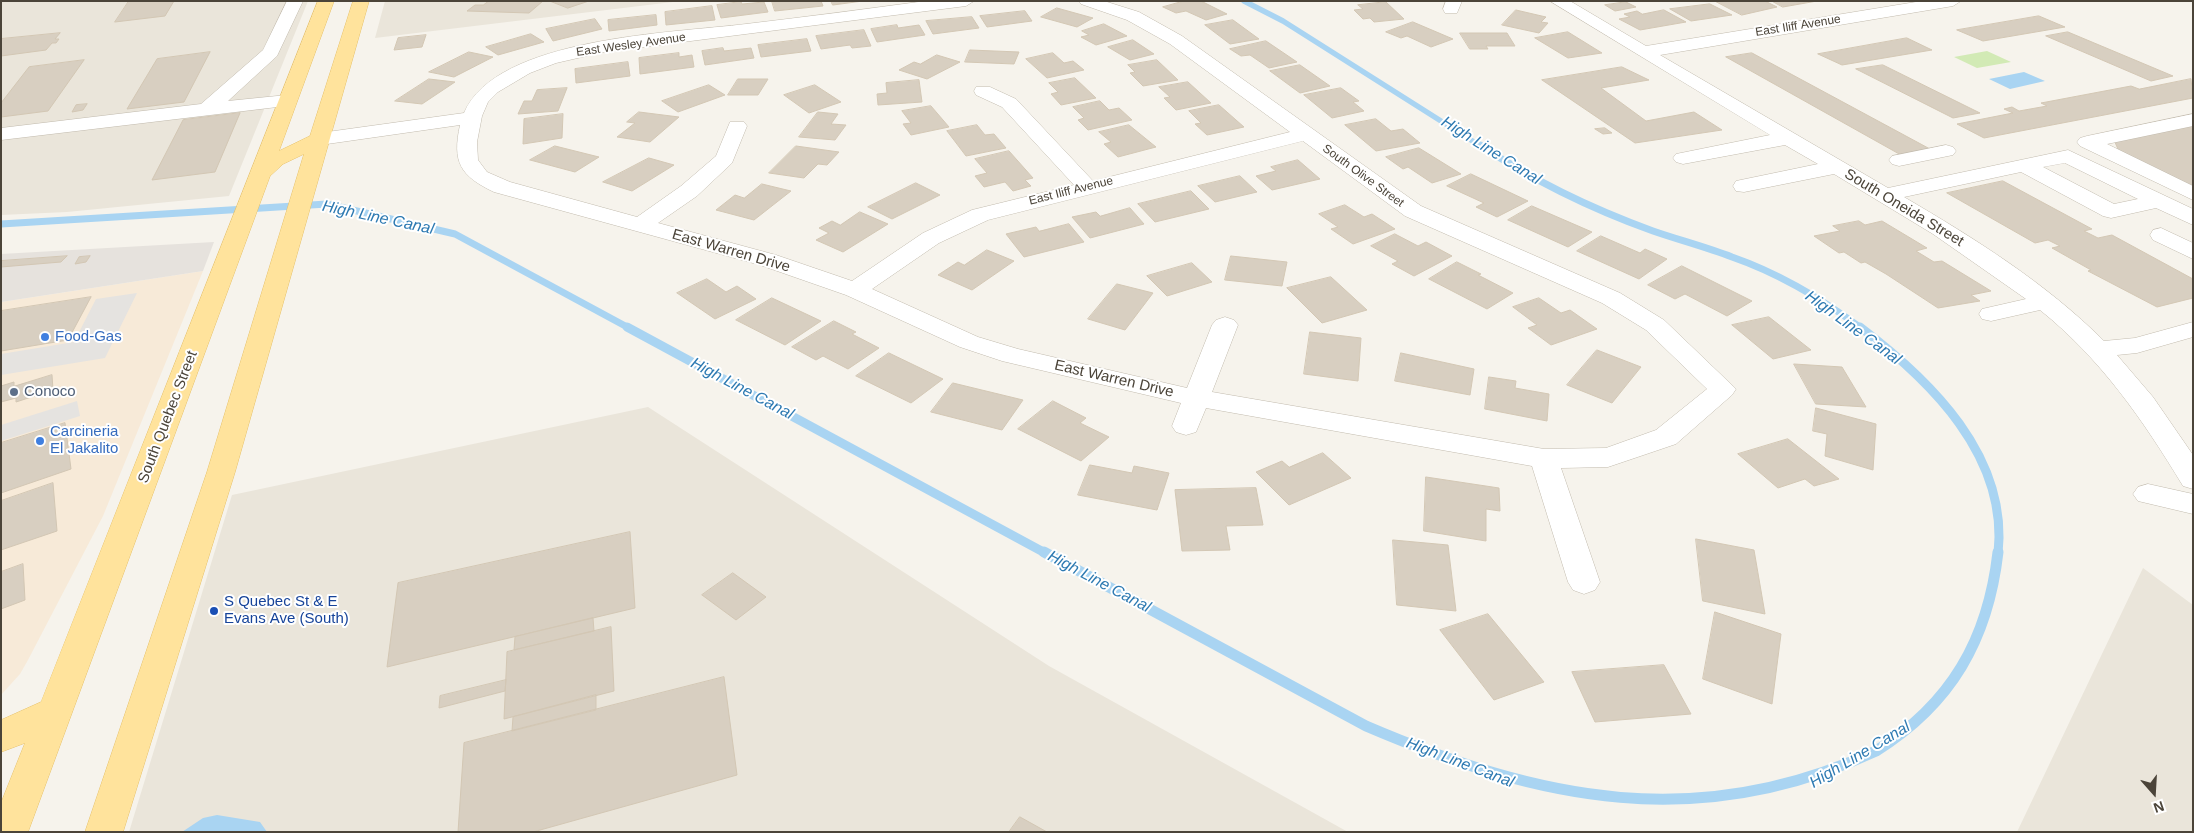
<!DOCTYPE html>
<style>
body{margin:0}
#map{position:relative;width:2194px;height:833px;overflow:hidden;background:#f6f3ec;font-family:Arial,sans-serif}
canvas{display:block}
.frame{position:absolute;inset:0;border:2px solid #4b4439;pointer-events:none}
.north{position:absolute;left:2129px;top:768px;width:50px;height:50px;-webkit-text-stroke:4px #fff;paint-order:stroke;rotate:161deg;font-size:14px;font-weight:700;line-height:20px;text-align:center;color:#4b4439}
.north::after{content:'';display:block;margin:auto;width:18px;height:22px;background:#4b4439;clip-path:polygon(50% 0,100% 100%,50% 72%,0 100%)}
</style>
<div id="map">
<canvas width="2194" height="833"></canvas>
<div class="frame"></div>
<div class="north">N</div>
</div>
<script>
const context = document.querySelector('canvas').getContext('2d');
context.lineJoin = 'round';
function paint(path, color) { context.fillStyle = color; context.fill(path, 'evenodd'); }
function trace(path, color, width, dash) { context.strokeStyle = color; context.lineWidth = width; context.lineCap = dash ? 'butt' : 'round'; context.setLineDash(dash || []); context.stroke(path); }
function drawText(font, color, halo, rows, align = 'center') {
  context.font = font + ' Arial,sans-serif'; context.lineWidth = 4; context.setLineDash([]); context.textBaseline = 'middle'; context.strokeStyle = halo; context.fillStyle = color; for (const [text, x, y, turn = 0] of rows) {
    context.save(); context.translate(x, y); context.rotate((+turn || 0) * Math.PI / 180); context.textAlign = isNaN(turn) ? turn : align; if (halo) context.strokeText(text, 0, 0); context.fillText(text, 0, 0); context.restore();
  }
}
const residential = new Path2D(`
 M1 1H308L229 196 67 212 1 215Z
 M385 1H681L375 38Z
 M648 407 1049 666 1348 832H129L232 495Z
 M2143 568 2193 605V832H2017Z`);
const commercial = new Path2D(`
 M203 271 103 516 28 660 20 674 1 695V302Z`);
const industrial = new Path2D(`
 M214 242 203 271 1 302V254Z`);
const green = new Path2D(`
 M1987 51 2011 62 1977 68 1954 57Z`);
const parking = new Path2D(`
 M137 293 105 358 1 375V354L74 342 96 299Z
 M77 401 80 416 1 441V425Z`);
const water = new Path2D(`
 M2024 72 2045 81 2010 89 1989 79Z
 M217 815 260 822 267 832H182L203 818Z`);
const streamFar3 = new Path2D(`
 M1244 1 1283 21 1482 147`);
const streamFar2 = new Path2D(`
 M1480 145C1534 181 1592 209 1653 231 1679 240 1706 247 1732 257 1778 273 1822 299 1861 328
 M1 224 327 204 455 234 629 328`);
const streamFar1 = new Path2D(`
 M627 327 1047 554
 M1860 327C1930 380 2009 456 1998 554`);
const stream = new Path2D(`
 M1044 552 1366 726C1541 801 1699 833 1876 751 1951 704 1988 640 1998 552`);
const building = new Path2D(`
 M129 1H174L165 16 115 22Z
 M489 1H543L529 13 467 11 475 5H483Z
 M550 1H589L568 8Z
 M772 1H821L823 6 775 11Z
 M831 1H863L833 5Z
 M1184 1H1201L1227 14 1206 20 1186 11 1176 13 1163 7Z
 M1715 1H1765L1777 7 1742 15Z
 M1772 1H1817L1783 7Z
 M741 2 742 4 764 2 768 12 721 18 717 5Z
 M1386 2 1404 19 1374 22 1370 18 1363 19 1354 10 1363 9 1358 5Z
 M1626 2 1636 7 1615 11 1605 5Z
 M1710 4 1732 15 1691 21 1670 9Z
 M712 6 715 20 666 25 665 12Z
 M1057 8 1093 18 1077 27 1041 17Z
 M1516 10 1546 17 1541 22 1548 23 1539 33 1502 25Z
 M1664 10 1686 22 1640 30 1619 19 1630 17 1624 14 1637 11 1642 14Z
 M1025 11 1032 21 987 27 980 16Z
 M656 15 657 25 609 31 608 20Z
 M2039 16 2065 27 1983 41 1957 30Z
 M972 17 979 28 933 34 926 21Z
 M595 19 602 29 553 41 546 29Z
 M1233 20 1259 39 1230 44 1205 25Z
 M1413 22 1453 39 1431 47 1407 36 1401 38 1386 32Z
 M1104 24 1127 36 1096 45 1081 37 1089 35 1082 31Z
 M897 25 898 28 919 25 925 35 877 42 871 29Z
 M864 30 871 46 852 48 850 45 821 49 816 36Z
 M1568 32 1602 53 1568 58 1535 38Z
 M2068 32 2173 76 2151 81 2046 36Z
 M60 33 55 39H59L56 43H52L46 50 1 56V39Z
 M1460 33H1507L1515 46H1486L1488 49H1470Z
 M531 34 544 42 498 55 486 47Z
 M426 35 422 47 394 50 398 38Z
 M1907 38 1932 50 1842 65 1818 54Z
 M807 39 811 51 761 57 758 45Z
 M1133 40 1154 54 1130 60 1108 47Z
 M1266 41 1297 62 1269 68 1250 55 1241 56 1230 49Z
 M723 48 724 51 751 48 754 58 705 65 702 51Z
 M970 50 1019 52 1014 64 965 62Z
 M210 52 184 102 127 109 157 59Z
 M469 52 493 57 454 77 429 72Z
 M679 53V57L692 55 694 67 640 74 639 58Z
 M1053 53 1064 63 1073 61 1084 70 1047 78 1026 59Z
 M1752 53 1930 149 1901 155 1726 57Z
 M937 55 960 62 927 79 899 70 914 62 920 64Z
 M84 60 48 111 1 117V103L29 67Z
 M1157 60 1178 80 1143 86 1130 73 1135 72 1128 65Z
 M628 62 630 76 576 83 575 69Z
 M1300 65 1330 86 1300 93 1270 71Z
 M1883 65 1980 113 1953 118 1856 69Z
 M1622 67 1649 80 1601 88 1646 121 1694 112 1722 130 1635 143 1542 80Z
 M1075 78 1096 98 1061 105 1051 94 1058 92 1049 83Z
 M429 79 455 82 422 104 395 101Z
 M738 79H768L758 95H728Z
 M2191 79 2193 98 1984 138 1957 124 2013 113 2004 109 2012 107 2019 111 2047 106 2041 103 2131 86 2139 89Z
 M919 80 922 102 878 105 877 94 887 93 886 83Z
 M1188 82 1211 103 1176 110 1164 98 1170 97 1159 87Z
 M709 85 725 95 678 112 662 101Z
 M815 85 841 102 809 113 784 95Z
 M567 88 558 111 518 114 524 101H532L537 90Z
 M1341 88 1359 101 1353 102 1364 111 1332 118 1304 95Z
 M1100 101 1109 110 1119 108 1132 120 1088 130 1078 120 1084 118 1073 107Z
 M87 104 83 110 72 112 76 105Z
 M1219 105 1244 127 1207 135 1195 124 1201 123 1189 111Z
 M931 106 949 127 911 135 903 124 911 123 902 111Z
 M639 112 679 117 650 142 617 137 635 123 627 122Z
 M818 112 838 114 831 124 846 125 835 140 799 137Z
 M240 113 215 172 152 180 183 120Z
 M563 114 562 138 523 144 524 119Z
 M1376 119 1391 131 1403 129 1420 143 1376 151 1345 125Z
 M2193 124V191L2121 156 2114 140Z
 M977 125 985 135 994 134 1006 148 966 156 947 131Z
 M1129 125 1156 147 1118 157 1104 144 1111 142 1099 132Z
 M1605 128 1612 133 1603 134 1595 129Z
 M555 146 599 157 575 172 530 160Z
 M796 146 839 152 827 165 818 164 804 178 769 173Z
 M1419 148 1461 174 1432 183 1408 167 1403 169 1386 157Z
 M1009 151 1033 178 1025 180 1031 186 1013 191 1005 182 984 187 975 176 987 173 975 159Z
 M649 158 674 165 632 191 603 182Z
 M1298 160 1320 179 1272 190 1256 176 1276 171 1271 167Z
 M1471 174 1528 201 1497 217 1476 207 1484 203 1447 186Z
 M1240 176 1257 192 1215 202 1198 186Z
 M2003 181 2092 229 2084 231 2098 238 2112 235 2193 279V298L2157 307 2088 271 2091 270 2052 248 2060 246 2048 240 2035 243 1947 193Z
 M916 183 940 195 892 219 868 207Z
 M762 184 791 191 754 220 716 210 735 195 744 198Z
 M1191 191 1209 209 1155 222 1138 204Z
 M1345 205 1364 217 1372 214 1395 229 1353 244 1331 229 1338 227 1319 214Z
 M1532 206 1592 232 1568 247 1508 220Z
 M1130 208 1144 224 1090 238 1072 217 1096 212 1100 216Z
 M860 212 888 224 843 252 816 240 829 233 819 228 832 221 840 225Z
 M1859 221 1865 225 1882 221 1927 248 1916 251 1934 262 1942 261 1991 291 1971 295 1980 301 1938 308 1886 274 1865 262 1861 263 1844 252 1839 253 1814 236 1840 231 1833 226Z
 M1069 224 1084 242 1024 257 1006 234 1036 227 1039 231Z
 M1395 234 1418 246 1426 242 1452 256 1414 276 1392 264 1398 261 1371 246Z
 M1601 236 1640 253 1645 249 1667 259 1639 279 1577 251Z
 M987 250 1014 261 972 290 938 275 958 262 964 265Z
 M67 256 61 262 1 267V261Z
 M90 256 86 262 75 264 79 257Z
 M1231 256 1287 262 1282 286 1225 280Z
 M1457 262 1481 274 1478 275 1513 293 1487 309 1429 279Z
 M1192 263 1212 282 1167 296 1147 276Z
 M1682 266 1752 301 1727 316 1685 294 1675 299 1648 285Z
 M1331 277 1367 310 1322 323 1287 288Z
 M707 279 726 292 737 286 756 299 715 319 677 293Z
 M1117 284 1153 293 1125 330 1088 319Z
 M91 297 68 340 1 351V311Z
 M772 298 821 321 785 345 736 320Z
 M1539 298 1561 313 1570 310 1597 329 1551 345 1528 328 1537 325 1513 307Z
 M1769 317 1811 350 1773 359 1732 325Z
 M834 321 856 332 852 334 879 348 848 369 823 356 816 360 792 347Z
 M1310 332 1361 338 1358 381 1304 374Z
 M1597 350 1641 367 1612 403 1567 385Z
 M889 353 943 379 911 403 856 376Z
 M1401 353 1474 369 1470 395 1395 381Z
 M1794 364 1842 367 1866 407 1816 404Z
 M52 375 53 390 16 402V398L1 402V386L14 382V386Z
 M1489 377 1516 381 1515 388 1549 394 1547 421 1485 409Z
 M953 383 1023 400 1002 430 931 412Z
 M1053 401 1086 418 1080 423 1109 437 1081 461 1018 429Z
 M1816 408 1876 424 1873 470 1825 456 1827 434 1813 431Z
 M65 423 71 469 1 493V443Z
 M1788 439 1839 479 1814 486 1805 479 1778 488 1738 454Z
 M1323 453 1351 478 1289 505 1256 472 1282 461 1289 467Z
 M1090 465 1132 473 1134 466 1169 473 1157 510 1078 495Z
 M1426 477 1499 488 1500 511 1486 509V541L1424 531Z
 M53 483 57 531 1 550V501Z
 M1256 488 1263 525 1226 526 1230 550 1182 551 1175 490Z
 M630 532 635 608 387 667 398 583Z
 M1696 539 1754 550 1765 614 1703 601Z
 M1393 540 1448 545 1456 611 1397 605Z
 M23 564 25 600 1 609V572Z
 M733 573 766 597 736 620 702 595Z
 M1715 612 1781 634 1772 704 1703 679Z
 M1488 614 1544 682 1494 700 1440 630Z
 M593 618 594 631 514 650 515 637Z
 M611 627 614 691 504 719 507 652Z
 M1664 665 1691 714 1595 722 1572 672Z
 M724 677 737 775 533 832H458L464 743Z
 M506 680 505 691 439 708 440 696Z
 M596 695V710L512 731 513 717Z
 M1020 817 1047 832H1009Z`);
const minor = new Path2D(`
 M287 1H303L277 56 228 101 287 95 294 97 296 101 294 105 1 140V128L201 104 263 50Z
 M926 1H974L966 6 604 52 556 63 530 73 498 92 488 102 482 116 477 142 478 160 487 172 510 182 637 217 681 186 716 156 730 122H744L747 126 732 163 697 196 658 223 776 255 852 281 923 233 972 210 1074 185 1002 107 976 95 974 91 976 87H990L1016 99 1093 181 1290 132 1170 44 1127 20 1081 4 1079 1H1104L1139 12 1182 36 1421 206 1620 293 1664 320 1736 389 1732 395 1676 444 1608 467 1561 468 1600 582 1595 590 1584 594 1573 590 1568 582 1532 466 1206 408 1196 432 1186 435 1176 432 1172 426 1181 403 1002 361 960 347 846 295 760 265 494 192C460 176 452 162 460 125L320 145 313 143 310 139 313 135 320 133 464 113C496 37 674 33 746 24 806 17 866 9 926 1ZM1303 141 1405 216 1602 303 1646 330 1707 389 1656 430 1606 448 1544 449 1212 392 1238 325 1234 320 1225 317 1216 320 1212 325 1187 388 1018 349 978 337 872 289 939 243 988 220Z
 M1446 1H1462L1457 13H1445L1443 9Z
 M1550 1H1570L1646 46 1922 1H1961L1953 6 1660 55 1888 188 2068 150 2193 209V225L2156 208 2111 218 2103 216 2021 172 1904 197C1974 238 2046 283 2104 341L2135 338 2193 322V337L2137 353 2117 355 2153 397 2193 455V489L2183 486C2143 420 2101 359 2040 310L1991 321 1982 319 1979 314 1982 309 2026 299 1933 234 1834 174 1744 192 1736 191 1733 186 1736 181 1818 164 1785 145 1683 164 1676 162 1673 158 1676 154 1770 135ZM2065 163 2138 199 2114 204 2043 167Z
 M2193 114V126L2107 144 2193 186V200L2080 146 2077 142 2080 138 2087 136Z
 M1946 145 1953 147 1956 151 1953 155 1899 166 1892 164 1889 160 1892 156Z
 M2161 228 2193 243V259L2153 240 2150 235 2153 230Z
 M2148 484 2193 494V514L2138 501 2133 494 2138 487Z`);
const major = new Path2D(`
 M318 1H334L279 151 310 136 353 1H369L235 472 123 832H85L207 472 304 154 283 164 270 176 28 832H1V803L25 743 1 752V720L41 702Z`);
const markers = [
 [45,337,5,"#3f7fe0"],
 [14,392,5,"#5c6f8a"],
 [40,441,5,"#3f7fe0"],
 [214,611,5,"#1a4fb4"]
];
const farStreetnames = [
 ["East Iliff Avenue",1798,26,-9],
 ["East Wesley Avenue",631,45,-8],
 ["South Olive Street",1363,176,36],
 ["East Iliff Avenue",1071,191,-14]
];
const streetNames = [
 ["South Oneida Street",1904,208,31],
 ["East Warren Drive",731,251,16],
 ["East Warren Drive",1114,379,13],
 ["South Quebec Street",168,417,-69]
];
const shopNames = [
 ["Food-Gas",55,337],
 ["Carcineria",50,432],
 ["El Jakalito",50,449]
];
const serviceNames = [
 ["Conoco",24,392]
];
const transitNames = [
 ["S Quebec St & E",224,602],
 ["Evans Ave (South)",224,619]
];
const waterNames = [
 ["High Line Canal",1491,151,32],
 ["High Line Canal",378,218,12],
 ["High Line Canal",1853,328,36],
 ["High Line Canal",742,389,28],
 ["High Line Canal",1099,582,28],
 ["High Line Canal",1860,755,-31],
 ["High Line Canal",1460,763,21]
];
paint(residential, '#eae5da');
paint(commercial, '#f7ead8');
paint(industrial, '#e6e2dd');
paint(green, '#d2eab5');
paint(parking, '#e5e3e0');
paint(water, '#a9d4f2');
trace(streamFar3, '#a9d4f2', 5.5);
trace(streamFar2, '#a9d4f2', 7);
trace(streamFar1, '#a9d4f2', 9);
trace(stream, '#a9d4f2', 11);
paint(building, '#d8cfc1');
trace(building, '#d3c7b4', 1);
trace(minor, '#c2bbae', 1);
trace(major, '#e6c16a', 1);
paint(minor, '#fff');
paint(major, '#ffe39c');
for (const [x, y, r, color] of markers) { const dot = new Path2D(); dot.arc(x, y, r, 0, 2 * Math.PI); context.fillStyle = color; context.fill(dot); trace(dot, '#fff', 2); }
drawText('12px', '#4b4439', '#fff', farStreetnames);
drawText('15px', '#4b4439', '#fff', streetNames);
drawText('15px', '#366cbe', '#fff', shopNames, 'left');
drawText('15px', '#4e5e75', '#fff', serviceNames, 'left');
drawText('15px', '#164399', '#fff', transitNames, 'left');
drawText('italic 16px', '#2e7ab2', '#fff', waterNames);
</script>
